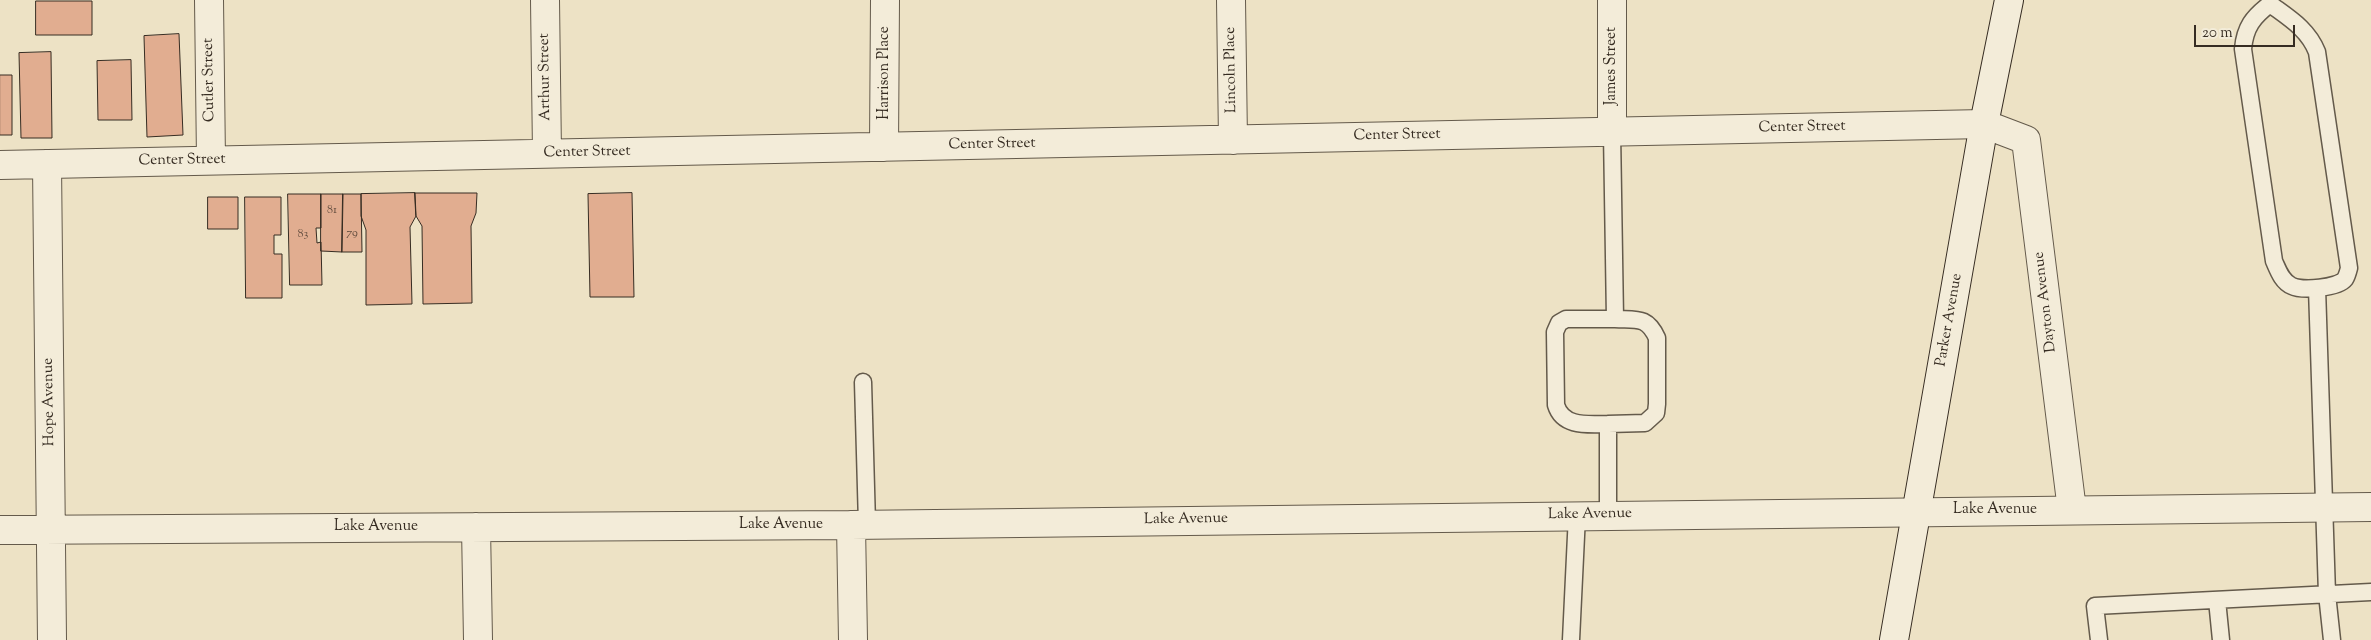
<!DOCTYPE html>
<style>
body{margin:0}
#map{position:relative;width:2371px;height:640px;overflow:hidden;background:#ede2c5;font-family:"Sorts Mill Goudy",serif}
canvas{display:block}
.scale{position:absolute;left:2194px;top:25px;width:101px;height:22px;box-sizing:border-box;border:2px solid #362c22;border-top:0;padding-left:6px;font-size:15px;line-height:18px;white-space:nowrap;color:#362c22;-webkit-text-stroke:4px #f3ecd9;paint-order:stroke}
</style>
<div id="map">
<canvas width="2371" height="640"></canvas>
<div class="scale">20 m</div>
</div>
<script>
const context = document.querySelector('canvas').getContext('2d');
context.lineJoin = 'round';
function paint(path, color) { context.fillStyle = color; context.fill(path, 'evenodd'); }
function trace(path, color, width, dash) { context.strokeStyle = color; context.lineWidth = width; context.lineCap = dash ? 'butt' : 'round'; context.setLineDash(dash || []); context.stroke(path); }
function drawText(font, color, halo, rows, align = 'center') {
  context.font = font + ' "Sorts Mill Goudy",serif'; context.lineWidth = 4; context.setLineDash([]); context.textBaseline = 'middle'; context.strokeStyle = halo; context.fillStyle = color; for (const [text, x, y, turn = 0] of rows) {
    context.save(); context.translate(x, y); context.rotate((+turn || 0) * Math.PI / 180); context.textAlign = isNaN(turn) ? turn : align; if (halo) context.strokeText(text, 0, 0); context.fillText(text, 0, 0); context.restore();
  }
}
const building = new Path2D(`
 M36 1H92V35H36Z
 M179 34 183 135 147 137 144 36Z
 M51 52 52 138H21L19 53Z
 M131 60 132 120H98L97 61Z
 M0 75H12V135H0Z
 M415 193 416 216 410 227 412 304 366 305V230L361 216V194Z
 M415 193H477L476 213 471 226 472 303 423 304 422 226 416 216Z
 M632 193 634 297H590L588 194Z
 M288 194H321V228H316L317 243 321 242 322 285H290Z
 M321 194H343L342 252 321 251Z
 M343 194H361L362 252H342Z
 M208 197H238V229H208Z
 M245 197H281V235H274V254H282V298H246Z`);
const lane = new Path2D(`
 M2270 4C2289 18 2308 29 2317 52L2349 268C2348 272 2347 276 2345 279 2338 288 2302 291 2292 286 2282 282 2278 270 2274 261L2243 49C2245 27 2253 17 2270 4Z
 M2317 288 2327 594 2332 640
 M863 382 867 524
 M1608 424 1645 423 1656 413 1657 404V338C1647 316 1637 320 1615 319
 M1608 514V424C1589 424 1563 428 1556 405L1555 332 1559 323 1566 319H1615L1612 132
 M2217 600 2221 640
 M1571 640 1577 515
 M2099 640 2095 606 2371 592`);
const street = new Path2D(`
 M209 0 211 160
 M545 0 547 153
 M1231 0 1233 140
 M1612 132V0
 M884 147 885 0
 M47 164 52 640
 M0 165 1984 124 2026 140 2072 510
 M851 525 853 640
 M476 527 478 640
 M0 530 851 525 2371 507`);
const secondary = new Path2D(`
 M1894 640 1984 124 2009 0`);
const numberNames = [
 ["81",332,211],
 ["79",352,234],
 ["83",303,235]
];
const streetNames = [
 ["James Street",1612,66,-90],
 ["Lincoln Place",1232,70,-91],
 ["Harrison Place",885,73,-90],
 ["Arthur Street",546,77,-91],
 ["Cutler Street",210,80,-91],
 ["Center Street",1802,128,-1],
 ["Center Street",1397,136,-1],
 ["Center Street",992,145,-1],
 ["Center Street",587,153,-1],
 ["Center Street",182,161,-1],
 ["Dayton Avenue",2046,302,-97],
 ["Parker Avenue",1950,320,-80],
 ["Hope Avenue",50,402,-91],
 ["Lake Avenue",1995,510],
 ["Lake Avenue",1590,515,-1],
 ["Lake Avenue",1186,520,-1],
 ["Lake Avenue",781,525],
 ["Lake Avenue",376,527]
];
paint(building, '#e1ad90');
trace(building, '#362c22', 1);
trace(lane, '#645a4b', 19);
trace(street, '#645a4b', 30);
trace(secondary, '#362c22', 30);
trace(lane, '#f3ecd9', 16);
trace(street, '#f3ecd9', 28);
trace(secondary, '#f3ecd9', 28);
drawText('12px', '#614c3e', null, numberNames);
drawText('15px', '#362c22', '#f3ecd9', streetNames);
</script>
